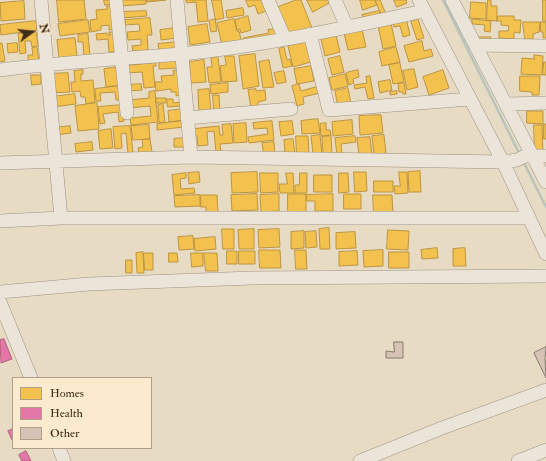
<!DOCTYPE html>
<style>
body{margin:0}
#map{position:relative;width:546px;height:461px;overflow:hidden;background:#e8dbc3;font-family:"IM FELL Double Pica",serif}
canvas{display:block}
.legend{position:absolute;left:12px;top:377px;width:140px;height:72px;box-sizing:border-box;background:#faebce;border:1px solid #b09f86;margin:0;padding:5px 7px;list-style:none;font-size:12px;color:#402c1b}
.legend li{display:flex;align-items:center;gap:8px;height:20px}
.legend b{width:20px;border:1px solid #b09f86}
.north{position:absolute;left:12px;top:12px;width:40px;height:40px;-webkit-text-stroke:3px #faebce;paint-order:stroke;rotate:75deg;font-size:11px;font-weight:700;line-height:16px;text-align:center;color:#402c1b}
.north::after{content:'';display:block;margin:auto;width:14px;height:18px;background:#402c1b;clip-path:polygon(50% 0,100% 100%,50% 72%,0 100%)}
</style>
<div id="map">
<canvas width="546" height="461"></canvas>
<ul class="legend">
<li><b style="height:11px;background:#f2c14e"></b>Homes</li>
<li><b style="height:11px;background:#e377a8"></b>Health</li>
<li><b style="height:11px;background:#d6c3b5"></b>Other</li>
</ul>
<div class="north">N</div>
</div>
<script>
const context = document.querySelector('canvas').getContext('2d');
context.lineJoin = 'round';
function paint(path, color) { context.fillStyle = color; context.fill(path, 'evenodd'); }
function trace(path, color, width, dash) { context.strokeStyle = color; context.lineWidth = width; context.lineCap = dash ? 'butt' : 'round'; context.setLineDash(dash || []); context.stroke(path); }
const homes = new Path2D(`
 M57 0H84L86 19 59 22Z
 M104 0H113V4L105 5Z
 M121 0H146V4L122 6Z
 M147 0H166L147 2Z
 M186 0H206L208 21 198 22 196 2 187 3Z
 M212 0H221L224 18 216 20Z
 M246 0H261L266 11 258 14 255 5 249 7Z
 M296 0H301L312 28 287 37 276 8Z
 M307 0H328L329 3 313 12Z
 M360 0H375L377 5 363 10Z
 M375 0H380L386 14 382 15Z
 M394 0H406L407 3 397 7Z
 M488 0H491V6H497V21L487 20Z
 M543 0H546V21H543Z
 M24 1 25 19 1 21 0 3Z
 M471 2 486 3V19L470 18Z
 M107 6H113L116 29 109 30V25L101 26V30L91 32 90 20 97 19 96 10 107 9Z
 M243 8 244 15 227 18 226 11Z
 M146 11 147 16 121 18V12Z
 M379 11 381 17 364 21 362 15Z
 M248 16 251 30 241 33 240 29 237 30 235 20Z
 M498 16H514V20H521L520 33 514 32V39L499 38V31H508L509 26 501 25V21H497Z
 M150 18 152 35H147L148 50 133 51 132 46 141 45V39L128 40 127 32 140 31 139 24 125 25V20Z
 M406 18 410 35 403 37 400 26 394 27 393 22Z
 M215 19 217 31 211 32 209 21Z
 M234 19 237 31H239L242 43 222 45 217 23Z
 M418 19 424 38 417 40 411 22Z
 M472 19 491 21 490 32 484 31 485 25 473 24Z
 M88 20 90 32 60 36 58 24Z
 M36 21 37 30 1 35 0 25Z
 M523 22H540L539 32 533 34V39H525Z
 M541 22H546V38H543V32H541Z
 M391 23 396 46 383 49 378 26Z
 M207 24 210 42 190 45 188 27Z
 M175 28 176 38 161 40 160 30Z
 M275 29 276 37 244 44 243 38 269 33 268 30Z
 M362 29 366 47 348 50 344 33Z
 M36 32 38 46 32 47 31 41H25L26 53 20 54 18 34Z
 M109 32H113L115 52H109L108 39 97 40 96 34 107 33V35H110Z
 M88 34 90 56H84L83 42H78V35Z
 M336 35 340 52 325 56 321 39Z
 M473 37H491L490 42 476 40Z
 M75 38 77 56 59 58 57 40Z
 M422 41 424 51 431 49 433 56 409 62 404 46Z
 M177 42 178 49 159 51 158 44Z
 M306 42 311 62 293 67 288 46Z
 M0 43H2L5 61 0 62Z
 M17 43 18 52 8 53 7 44Z
 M37 47 39 61 28 62V55H33L32 48Z
 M284 47 287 60 290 59 292 66 283 68 279 49Z
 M396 47 400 62 382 66 379 52Z
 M255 54 259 86 243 89 239 56Z
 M534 55 543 56 542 75 521 74 522 58 534 59Z
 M225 56H234L237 81 222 82 220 66 226 65Z
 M340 56 344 72 332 75 328 59Z
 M218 57 221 82 209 83 207 67H212L211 58Z
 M178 60V68L159 69V62Z
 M204 60 206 82 191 83 189 62Z
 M269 60 274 87 263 88 259 62Z
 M544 62H546V75H543Z
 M156 63V66H153L155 87 144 88 142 72 126 73 125 66Z
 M400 63 404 82 393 84 389 65Z
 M311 66 314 81 297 84 294 69Z
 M118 67 121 85 106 87 104 69Z
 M414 69 418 87 407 90 403 71Z
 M83 70V74H81V81L93 80 95 102 86 104 85 97H81L80 91 72 92 71 82H75L74 71Z
 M178 70 181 95 176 96V92H171V89L156 91 155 82H162L161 76 174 75 173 71Z
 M358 70 359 77 353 79 354 83 349 85 346 73Z
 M443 70 449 88 429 95 423 77Z
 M284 71 286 82 277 84 274 73Z
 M68 73 70 92 51 93 50 74Z
 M345 74 348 86 332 90 329 78Z
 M31 75H41V84L32 85Z
 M370 76 374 98 368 99 365 87 355 89 354 85 367 83 366 77Z
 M520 76H540L539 95H532V92L520 91Z
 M390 80 392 90 380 93 378 82Z
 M228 83V92L211 94 210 85Z
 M404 83 406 94H403V92H399L398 84Z
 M141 84 142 90 128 91V85Z
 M299 84 301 91 319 86 320 93 303 97 304 104 297 106 292 86Z
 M120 86 122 100H116L115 92 100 93 101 101H96L95 89Z
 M348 88 351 104 338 107 335 91Z
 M209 89 211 113 199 114 198 90Z
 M256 89V91L265 90 266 100 258 102V106L251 108 248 90Z
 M155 91 158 122 131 125 130 118 151 116 150 106 130 108 129 100 149 98V92Z
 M397 91V94L390 95V92Z
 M75 94 76 104 53 107 52 97Z
 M213 95H219L220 112H214Z
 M156 98H166V103H156Z
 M167 99H173V103L181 102V106L168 107Z
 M97 103 99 129 78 131 75 106Z
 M163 104 165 122 159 123 158 105Z
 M122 105 124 121 119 122 118 112 103 114 105 123 100 124 98 107Z
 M182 109 183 120 169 122 168 111Z
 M527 111H543V124L527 123Z
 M381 115 383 133 360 135 359 116Z
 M318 119 320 133 302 134 301 121Z
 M352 120 353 134 333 136 332 122Z
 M183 121 184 127 157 130V124Z
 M272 121 274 140 249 143 248 137 268 134 267 128 254 129 253 123Z
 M292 121 294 134 281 136 279 122Z
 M246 123 247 142 234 143 233 124Z
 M326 123V130H330L331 135 321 136 320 124Z
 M231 124 233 143 220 144 221 153H216L214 131 207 132 208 145 198 146 197 136H192L191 129 219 126 220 135H223L222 125Z
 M544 124H546V139H544Z
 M149 125 150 139 133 140 131 126Z
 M534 125H542L543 153 535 154Z
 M70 126 71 133 55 135V128Z
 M130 126 133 152 128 153 126 133 121 134 122 148 115 149 113 127Z
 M111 129 113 148 100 149 98 131Z
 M320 135 322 154H313L311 136Z
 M384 135 386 153 374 155 372 136Z
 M296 136H308L309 155H297Z
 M331 136 332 153 323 154 322 137Z
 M355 136 356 142 341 144 342 155 337 156 335 138Z
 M370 137 372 155 359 156 357 138Z
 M185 138V147H174V139Z
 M150 139 152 152 139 154 138 148 143 147 142 140Z
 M293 139 295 154 285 155 284 140Z
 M92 142 93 150 76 152 75 144Z
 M274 142 275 155 264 157 262 143Z
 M420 171 421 192H409L408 172Z
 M199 172 200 182 189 184 188 173Z
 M257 172 258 192 232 193 231 173Z
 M354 172H366L367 191 355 192Z
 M399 172H407L408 193 395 194 394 186H400Z
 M186 173V178L180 179 181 189 194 188 195 193 174 195 172 175Z
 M260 173H278V192L261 193Z
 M286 173H293L294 193H280L279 184H287Z
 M300 173H307V193H295V185H299Z
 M339 173H348L349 192 339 193Z
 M314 175H332V192H314Z
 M374 181H393V192H374Z
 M257 194 258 210 232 211 231 195Z
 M279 194V211L261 212 260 195Z
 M288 194H306V212L288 213Z
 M333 194V211H315V201H307L306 195Z
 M344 194H361V209H344Z
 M200 195V206L175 207 174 196Z
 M201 195H217L218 212H206V207H201Z
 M373 195H392L393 214 374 215Z
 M329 228 330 249H320L319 229Z
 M222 229H234V249H223Z
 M254 229V249H239L238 230Z
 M279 229 280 247 259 248 258 230Z
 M388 230 409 231 408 250 387 249Z
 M304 231V248L291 249V232Z
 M316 231 317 247 306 248 305 232Z
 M355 232 356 248 336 249V233Z
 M193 236 194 249 179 250 178 237Z
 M215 237 216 249 195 251 194 239Z
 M437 248 438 258 422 259 421 250Z
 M465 248 466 266H453V249Z
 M259 250H280L281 268H260Z
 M295 250H306L307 269H296Z
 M383 250V266L364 267 363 251Z
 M227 251H237V264H227Z
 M239 251H255V264H239Z
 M357 251 358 265 339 266V252Z
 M143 252 144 273H137L136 253Z
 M389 252H409V268H389Z
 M144 253H153V270H145Z
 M169 253H177L178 262H169Z
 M191 253H203V266L192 267Z
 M204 253H217L218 271H206Z
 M126 260H132V273H126Z`);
const health = new Path2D(`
 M4 339 12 359 1 363 0 340Z
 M13 429V440H12L8 431Z
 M26 451 31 461H22L19 455Z`);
const stream = new Path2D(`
 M443 0 520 155
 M523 161 546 207`);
const building = new Path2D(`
 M394 342H403V358H386V351L394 352Z
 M546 347 545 358 546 378 534 353Z`);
const minor = new Path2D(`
 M41 0 61 218
 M116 0 127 113
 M177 0 191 157
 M268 0 285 39
 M335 0 347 27
 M419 0 503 162 546 254
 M452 0 546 182
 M310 34 329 110 470 99
 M475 45 546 46
 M0 70C60 62 120 59 181 54 263 46 344 28 424 11
 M507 104 546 103
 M187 118 291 109
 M0 163 191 157 503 162 517 160 525 156H546
 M0 221 61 218H529
 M0 292 89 284 252 278 546 276
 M0 302 31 378
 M59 448 64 461
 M360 461 442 428 546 390
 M518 461 546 450`);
paint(homes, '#f2c14e');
trace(homes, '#bd943f', 1);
paint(health, '#e377a8');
trace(health, '#b2607e', 1);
trace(stream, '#b7c4bb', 2.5);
paint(building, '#d6c3b5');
trace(building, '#857b6d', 1);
trace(minor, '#9d9384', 14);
trace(minor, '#ebe4d8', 13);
</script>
